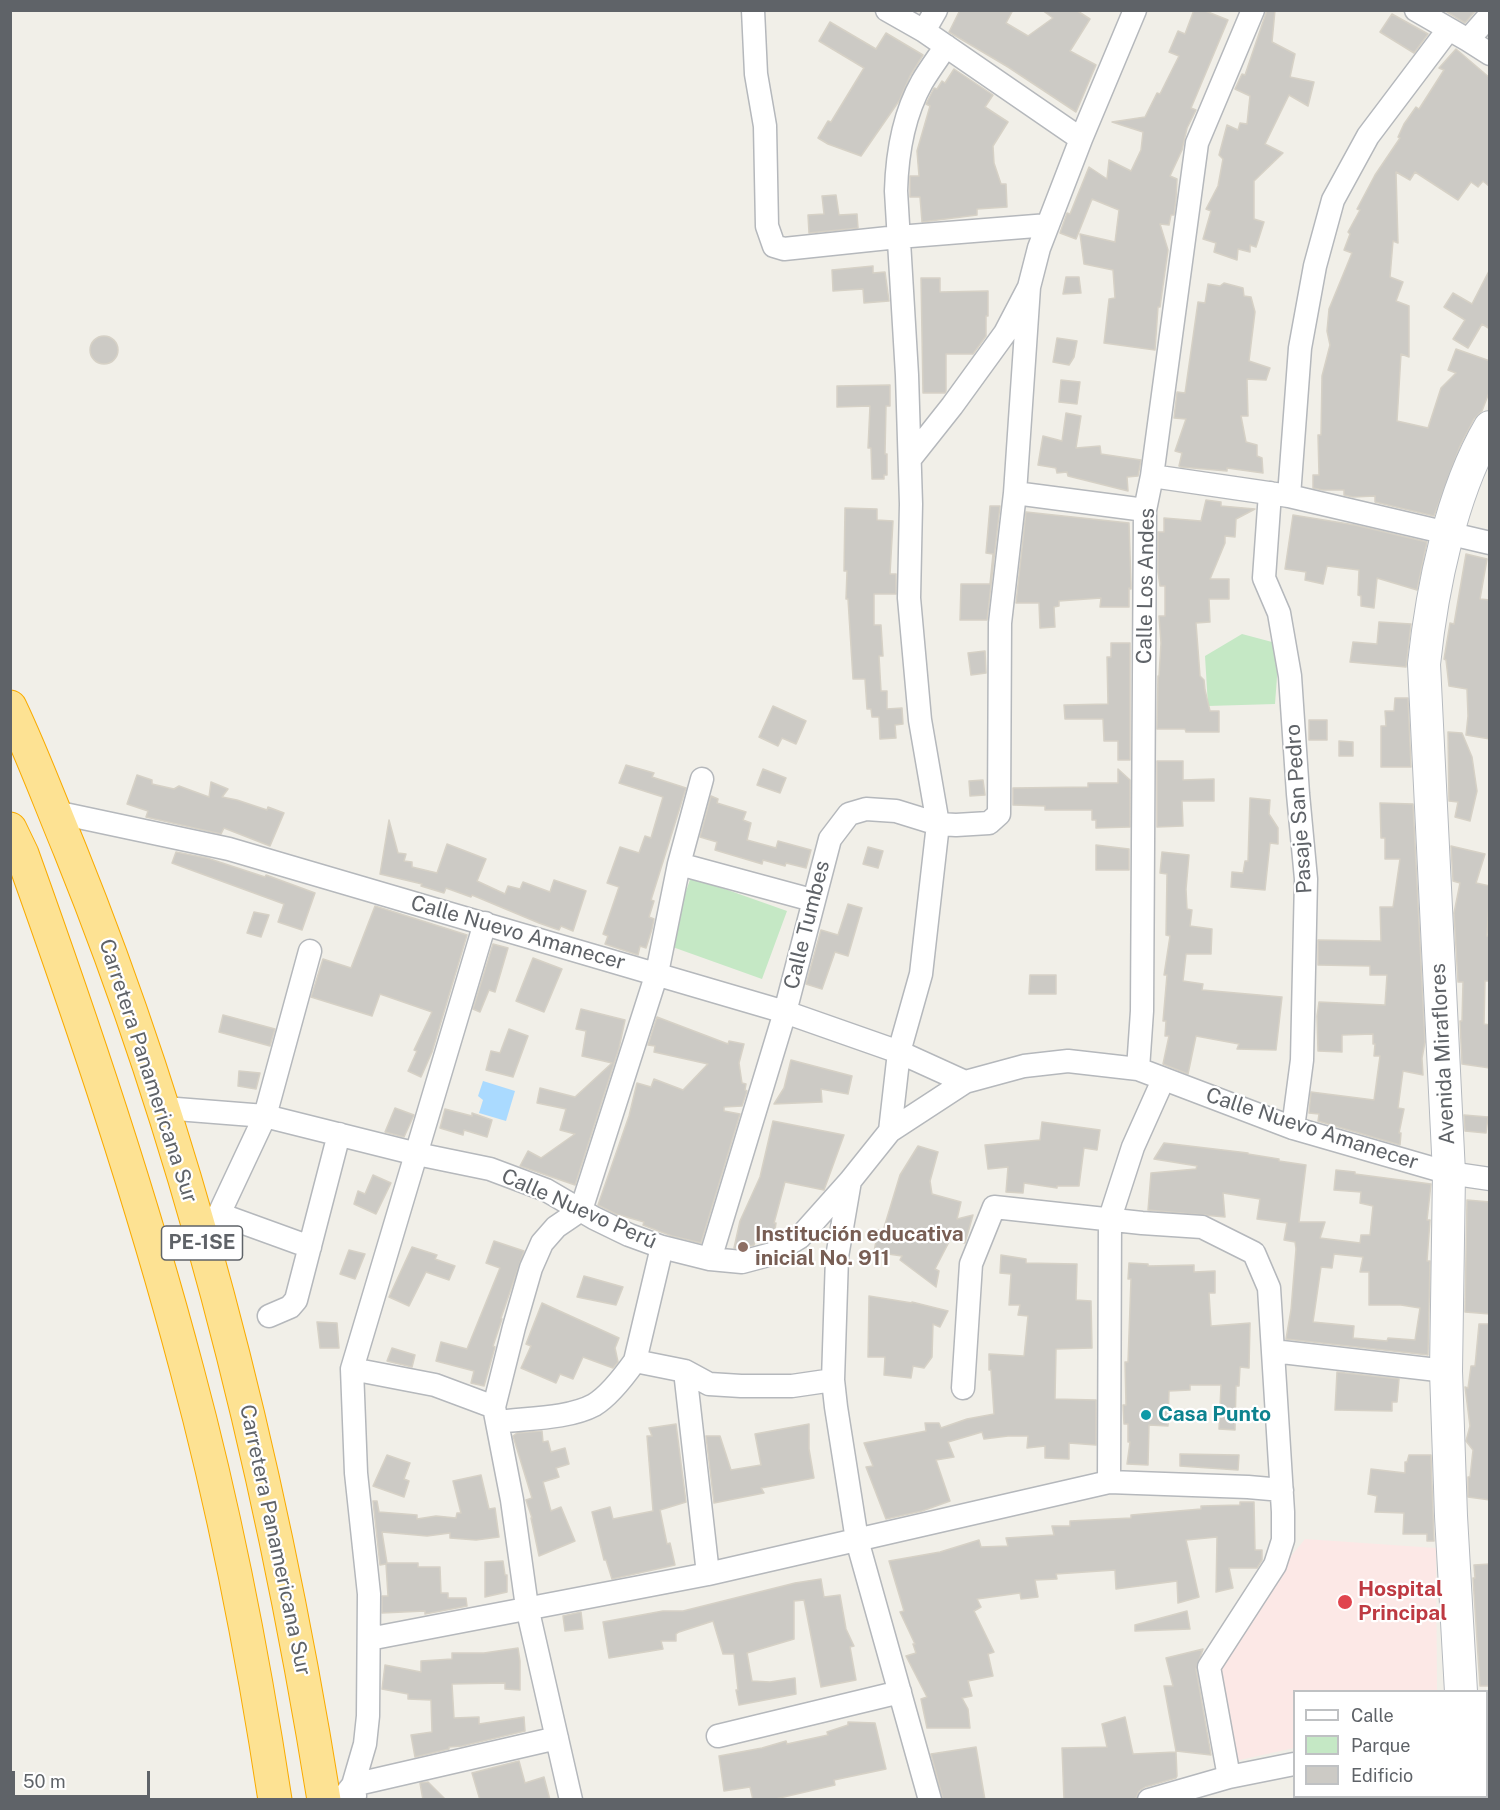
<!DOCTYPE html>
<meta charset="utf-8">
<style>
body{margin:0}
#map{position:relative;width:1500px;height:1810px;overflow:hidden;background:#f1efe8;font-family:"Public Sans",sans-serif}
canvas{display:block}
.frame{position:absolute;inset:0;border:12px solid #5f6368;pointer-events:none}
.legend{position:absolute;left:1293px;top:1690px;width:195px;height:108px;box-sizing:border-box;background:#fff;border:2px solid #bfc1c3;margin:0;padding:8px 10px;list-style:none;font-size:18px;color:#5f6368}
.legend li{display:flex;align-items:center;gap:12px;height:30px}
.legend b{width:30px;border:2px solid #bfc1c3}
.scale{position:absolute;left:12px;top:1771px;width:138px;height:27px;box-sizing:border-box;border:3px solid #5f6368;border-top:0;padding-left:8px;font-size:18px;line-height:21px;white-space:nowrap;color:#5f6368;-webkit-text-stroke:4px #fff;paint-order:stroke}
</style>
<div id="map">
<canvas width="1500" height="1810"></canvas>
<div class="frame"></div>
<ul class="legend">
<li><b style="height:8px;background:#fff"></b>Calle</li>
<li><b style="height:16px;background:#c5e8c5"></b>Parque</li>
<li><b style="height:16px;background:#cccac5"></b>Edificio</li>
</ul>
<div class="scale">50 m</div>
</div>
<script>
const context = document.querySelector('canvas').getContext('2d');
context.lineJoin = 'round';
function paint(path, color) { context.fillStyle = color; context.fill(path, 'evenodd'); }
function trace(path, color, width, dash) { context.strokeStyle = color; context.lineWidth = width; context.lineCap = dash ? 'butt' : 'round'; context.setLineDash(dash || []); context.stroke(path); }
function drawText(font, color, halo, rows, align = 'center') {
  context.font = font + ' "Public Sans",sans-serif'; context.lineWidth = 4.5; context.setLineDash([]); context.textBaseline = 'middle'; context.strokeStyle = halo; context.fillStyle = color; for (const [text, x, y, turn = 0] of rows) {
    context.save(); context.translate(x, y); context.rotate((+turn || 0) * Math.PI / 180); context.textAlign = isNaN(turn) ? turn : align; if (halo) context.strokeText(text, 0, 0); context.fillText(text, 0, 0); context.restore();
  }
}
const medical = new Path2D(`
 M1305 1539 1436 1548 1437 1691 1294 1692V1748L1231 1762 1209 1656Z`);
const green = new Path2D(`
 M1242 634 1272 642 1279 650 1275 704 1208 706 1205 656Z
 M691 877 787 911 762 979 667 945Z`);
const water = new Path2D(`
 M483 1081 515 1091 506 1121 479 1113 483 1100 478 1096Z`);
const building = new Path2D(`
 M960 10H1013L1006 23 1028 36 1053 18 1042 10H1076L1090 19 1070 51 1096 65 1076 112 1008 67 949 32Z
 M1194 10H1203L1228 20 1191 108 1196 110 1187 128 1182 150 1170 176 1177 179 1176 199 1174 215H1171L1169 225 1160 224 1168 250 1160 307H1158L1155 350 1104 343 1109 299 1115 298 1113 270 1084 264 1080 234 1115 242 1119 210 1092 199 1076 239 1060 233 1067 213 1070 214 1089 167 1107 179 1109 160 1131 171 1141 150 1143 132 1112 122 1145 117 1157 93 1160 94 1179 56 1169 52 1178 31 1185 34Z
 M1267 10H1275L1272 42 1295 54 1290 77 1314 82 1308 106 1289 95 1265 144 1283 153 1254 181V219L1264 222 1256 247 1250 245V252L1238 249 1237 260 1214 252 1216 243 1203 239 1211 211 1206 209 1218 186 1223 159 1219 155 1227 125 1238 130 1240 123 1247 124 1250 96 1235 89 1242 74 1245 75Z
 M1444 10H1476L1465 23Z
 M1392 14 1428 34 1414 53 1380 32Z
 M830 22 876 49 886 33 923 55 910 76 899 101 861 156 828 144 818 138 828 121 831 122 864 68 819 41Z
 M1456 49 1490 78V187L1483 181 1478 187 1471 182 1458 200 1415 172 1410 180 1396 172 1398 243 1393 241 1390 277 1403 282 1396 301 1409 306V357L1401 354 1397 421 1428 428 1441 388 1456 373 1448 370 1456 349 1490 361V390L1482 411 1474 419 1460 446 1434 516 1375 502V496L1353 497 1344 495V490H1323L1313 488V475H1319L1318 435H1321L1322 376 1330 345 1327 331 1329 309 1352 253 1344 250 1350 234 1348 232 1360 210 1357 209 1375 175 1400 138 1398 137 1404 124 1416 107 1419 109 1444 70 1439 68Z
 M954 69 993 95 985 107 1008 122 993 146 994 163 1001 184H1006L1007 207 977 209V215L922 222 920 197H910V176H919L917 151 930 106 926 104 934 88 937 89 942 81 945 83Z
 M836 195 839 215 857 214 858 228 809 233 808 215 824 214 822 196Z
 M873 266V273L885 272 889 301 864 303 863 289 833 291 832 270Z
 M1490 269V329L1482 324 1468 348 1453 339 1465 320 1444 307 1453 293 1472 304Z
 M1066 277H1079L1081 293 1063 294Z
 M921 278H940V292L988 291V316H986V336L973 354H946V391L945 393H923Z
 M1224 283 1243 288 1244 296 1251 297 1255 312 1249 361 1270 368 1266 380 1247 379 1248 416H1241L1246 442 1257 445V456L1262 458 1263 473 1227 468V471L1181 467 1179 466 1182 453 1175 451 1186 419 1174 418 1177 392 1185 393 1198 302 1205 303 1208 284 1220 286Z
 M90 350a14 14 0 1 1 28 0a14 14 0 1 1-28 0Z
 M1057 338 1077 341 1074 357 1069 365 1053 362Z
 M1061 380 1080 382 1077 404 1059 402Z
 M890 385V406H886L885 454H887V475H884V479H872L871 448H868L870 406 837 407V386Z
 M1066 413 1081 416 1076 448 1100 446 1101 454 1141 460 1138 476 1127 477 1128 491 1068 476 1067 472 1057 473 1056 468 1038 465 1043 436 1062 441Z
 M1206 500 1221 502V506L1255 509 1236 519 1235 537 1225 536V543L1210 579H1229V599H1209L1210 622 1196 623 1200 676 1204 680 1205 690 1210 711H1219V732H1186L1185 729H1157L1158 676H1159L1161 643 1159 616H1165V586H1160L1158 572V532H1164V518L1201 521Z
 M990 506H1000L987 620H960L961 584H990L993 554 986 553Z
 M845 508 877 509V520L893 521 890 574H896V594H874V625H881L883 656H879L881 691H887V709L902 708 903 724 895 725 896 738 880 739 879 717H872L871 709H867L865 679H853L848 599H846L847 571H844Z
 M1026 512 1129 523 1131 585V589L1129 588V607H1100L1101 598 1059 601V606L1054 607 1055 627 1040 628 1039 603H1016Z
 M1293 515 1355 525 1427 542 1417 590 1377 578 1374 608 1361 606V596L1358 595 1359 570 1327 566 1323 584 1305 580 1306 572 1285 569Z
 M1466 554 1487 559 1480 599 1490 600V739L1466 735 1468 716 1467 689 1449 686 1446 660 1444 659 1450 623 1454 624Z
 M1379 622 1411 624 1406 667 1350 662 1353 642 1377 644Z
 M1111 643H1130V760H1118V741H1104L1103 719H1065L1064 705 1108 704 1107 657H1111Z
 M985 651 986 673 971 675 968 653Z
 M1395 698H1408L1411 767H1381V726H1386L1385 711H1394Z
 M773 706 806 721 796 744 782 738 778 746 759 737Z
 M1309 720H1327V740H1309Z
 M1448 732 1462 733 1472 757 1477 791 1470 821 1455 817 1458 802 1449 801Z
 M1339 741 1353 742V756H1339Z
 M1157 761H1183V780L1214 779V801H1182L1183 826 1157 827Z
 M626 765 654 773 652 777 686 788 651 900 654 901 649 917 654 919 652 929 646 948 640 946 638 955 605 944 608 936 603 934 619 887 607 883 620 847 639 853 645 836 651 838 663 797 619 783Z
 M763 769 786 778 780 793 757 785Z
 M1118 769 1130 780V827L1096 828V820H1092V810H1045V806L1013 805V788L1088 787V783H1118Z
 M137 775 152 780V784L174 789 179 786 209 797 211 782 228 789 222 797 237 800 267 810 268 807 284 813 270 846 224 828 221 834 146 817 148 811 127 804Z
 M983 780 985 795 970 796 969 781Z
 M711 796 718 799 717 803 746 812 743 820 751 823 747 840 776 848 778 841 811 850 806 868 786 863 785 866 763 860 762 864 715 850 717 842 700 837Z
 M1250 798 1270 800 1269 814 1278 828V844L1270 843 1265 890 1231 887 1232 872 1243 873 1245 861H1248Z
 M1380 803 1413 804 1425 1042 1422 1058 1423 1075 1403 1071 1398 1108 1404 1109 1399 1133H1401L1400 1145 1318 1121 1319 1114 1309 1113 1311 1092 1374 1100 1380 1056H1374L1375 1044H1373V1034L1342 1035V1052L1318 1051 1317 1016 1319 1002 1385 1005 1387 975H1370V966L1318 965V940L1381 941 1380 907H1393L1400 859H1385V838H1381Z
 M389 820 398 853 406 854 404 861 412 862V867L437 873 447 844 486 859 477 881 505 894 508 886 520 889 523 882 550 892 554 880 586 891 573 931 561 926 559 930 539 923 472 895 471 897 446 888 444 893 421 886 422 884 380 874Z
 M1096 845 1129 849V870H1096Z
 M1451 846 1485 854 1476 883 1490 886 1487 936H1490V981H1485L1484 1024 1490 1025V1068L1462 1064 1460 1021H1462L1463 982H1458L1454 913 1460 883 1453 881Z
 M868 847 883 851 878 868 863 864Z
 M176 852 207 858 265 877 266 875 315 893 302 930 278 922 284 904 172 863Z
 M1162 852 1189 855 1186 889 1187 909 1192 910 1190 926 1212 929 1211 954H1186L1183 981 1203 984 1202 990 1282 997 1276 1050 1237 1049 1239 1044 1196 1036 1188 1074 1163 1064 1169 1036H1165L1166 1021H1163L1167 975H1164L1170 936 1166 935 1167 874 1160 873Z
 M848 904 862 908 848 956 835 952 822 989 806 984 821 930 838 935Z
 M375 906 467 935 432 1052 421 1077 408 1071 417 1051 414 1050 432 1012 380 994 372 1016 311 997 323 959 351 968Z
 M254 912 269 915 261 937 247 933Z
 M493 944 508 948 495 992 489 990 480 1012 473 1009Z
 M533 958 562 969 544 1012 516 1001Z
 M1030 975H1056V994H1029Z
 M581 1009 625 1020 619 1048 575 1185 520 1166 528 1151 541 1158 575 1134 560 1130 566 1109 537 1103 540 1088 575 1097 612 1063 582 1056 586 1031 576 1029Z
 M223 1015 275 1029 270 1046 219 1032Z
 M657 1017 728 1044 729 1041 744 1044 739 1063 742 1083 746 1084 745 1090 747 1091 742 1106 724 1107V1111L740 1114 701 1243 672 1236 643 1225 644 1222 616 1214 598 1205 629 1116 637 1083 651 1087 654 1079 683 1090 708 1064 654 1052 655 1046 648 1045Z
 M509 1029 528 1036 513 1077 486 1070 491 1051 500 1053Z
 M791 1060 852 1076 848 1094 821 1089 822 1102 774 1104 784 1088Z
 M239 1071 260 1073 256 1089 238 1086Z
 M395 1108 414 1115 404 1137 385 1132Z
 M445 1109 472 1116V1113L492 1120 487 1137 464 1130 463 1135 440 1128Z
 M1464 1115 1488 1117 1486 1133 1465 1131Z
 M773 1121 844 1135 824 1190 785 1182 774 1223H776L774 1237 771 1239 756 1236 754 1245 741 1248H734L740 1221 760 1177Z
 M1042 1122 1100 1130 1097 1150 1084 1148 1079 1186H1057V1188L1024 1183 1023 1193 1006 1192 1008 1167 988 1169 985 1145 1040 1140Z
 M1164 1143 1248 1153V1154L1279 1159V1161L1306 1165 1299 1222H1325L1320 1238 1360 1243 1361 1235H1370L1373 1206 1360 1203 1361 1192 1334 1190 1336 1170 1355 1172V1174L1431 1184 1427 1220H1430L1427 1261H1430L1428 1355 1286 1339 1291 1310 1296 1249 1295 1242 1284 1240 1287 1223 1257 1219 1260 1199 1223 1193 1225 1217 1148 1210 1151 1173 1196 1169 1197 1166 1154 1159ZM1334 1254 1363 1257 1360 1272H1369V1305H1401L1420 1308 1415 1340 1388 1338 1387 1341 1353 1338 1354 1326 1313 1322 1321 1267 1332 1268Z
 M918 1146 938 1152 930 1181 932 1194 961 1202 957 1219 973 1215 965 1243 950 1240 935 1269 939 1271 936 1287 900 1260 902 1256 874 1252 878 1230 883 1231 900 1175Z
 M373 1175 391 1183 376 1214 354 1204 358 1191 365 1194Z
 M1467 1200 1490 1202V1314L1465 1312Z
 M494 1241 524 1251 501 1318 502 1319 493 1346 495 1347 484 1386 471 1383 474 1371 436 1361 441 1342 467 1349 500 1268 486 1263Z
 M412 1247 437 1255 435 1259 455 1266 449 1280 426 1272 409 1306 389 1297Z
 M349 1250 365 1254 355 1279 340 1274Z
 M1001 1255 1026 1259V1263L1077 1264 1076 1300 1091 1301 1092 1348 1056 1349 1055 1399 1096 1400V1445L1069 1443V1459L1045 1458V1446L1027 1448 1028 1436H1008L984 1439 982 1432 948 1442 954 1457 936 1460 950 1501 922 1511 886 1519 866 1467 873 1466 864 1443 926 1431 925 1423H939L941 1428 967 1419 994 1414 991 1370H989V1354L1024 1356 1028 1316 1018 1315 1020 1305H1009L1011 1274 1000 1273Z
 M1129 1263 1148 1264V1266L1194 1265V1272L1215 1271V1293H1209L1211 1326 1250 1323 1249 1368 1240 1367 1239 1386H1236L1235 1430 1219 1429 1221 1385H1190V1390L1169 1391 1168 1426 1149 1425 1148 1465 1127 1464 1130 1442H1128V1424H1124L1123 1405H1126L1125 1362H1128L1131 1279H1128Z
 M584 1276 623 1287 616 1305 577 1297Z
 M869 1296 912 1303V1302L948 1311 940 1327 933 1324 932 1357 924 1368 913 1366 911 1378 884 1375 885 1357H868Z
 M542 1303 619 1338 615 1348 618 1362 613 1368 583 1357 573 1379 560 1374 556 1383 521 1368 531 1346 526 1344Z
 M317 1322 337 1323 339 1348H320Z
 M1479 1324H1490V1500L1468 1497V1477H1470L1473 1450 1466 1441 1470 1426 1465 1387 1468 1388 1471 1366H1475Z
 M392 1348 415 1355 412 1367 387 1361Z
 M1337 1372 1399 1379 1397 1402H1392V1411L1335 1410Z
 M676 1424 686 1502 660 1510 667 1544 670 1543 675 1565 612 1579 606 1560H604L592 1512 610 1507 613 1519 653 1511 647 1436H652L649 1428Z
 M809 1424V1449L814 1478 761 1488 764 1493 714 1503 706 1436H720L731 1470 761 1465 755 1434Z
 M542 1431 543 1442 548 1441 551 1452 565 1448 569 1464 556 1468 559 1477 543 1482 551 1511 561 1507 575 1541 539 1556 531 1518H532L526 1500 532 1498 513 1436 517 1433Z
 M1180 1454 1239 1455 1238 1470 1180 1466Z
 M387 1455 410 1463 404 1479 409 1481 404 1497 373 1486Z
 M1409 1455H1431L1434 1541H1427V1534H1403L1404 1513 1375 1512 1377 1496 1368 1494 1371 1469 1405 1473V1462H1407Z
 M481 1475 489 1509 495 1508 499 1537 476 1540 450 1538V1533L427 1536 382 1532 387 1563H418V1567H440L441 1593H448V1598H466L467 1606 425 1614V1611L382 1613V1596H388L386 1564 380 1565 373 1501H377L379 1512 417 1515V1519L436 1516 456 1518 457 1513H461L453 1481Z
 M1240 1502H1254L1255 1550H1262V1560L1257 1568H1229L1233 1588 1216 1592 1217 1537 1186 1540 1199 1597 1178 1603 1177 1581 1116 1589 1115 1570 1056 1574 1057 1579 1035 1580 1038 1597 1021 1599 1020 1593 977 1599 981 1607 974 1611 994 1652 988 1654 993 1676 968 1681 972 1696 962 1698 968 1709 970 1728H927L921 1699 927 1697 906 1656 916 1653 913 1644H915L900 1612 904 1611 889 1561 940 1552 979 1540 981 1547 1008 1546 1006 1538 1054 1535 1052 1526H1070V1521L1131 1518V1515L1201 1509V1506L1240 1505Z
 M503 1561 505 1575H507V1592L485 1597V1562Z
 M1490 1564V1686H1480L1473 1578H1475L1474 1565Z
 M821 1579 824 1597 840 1595 846 1629 854 1646 850 1647 856 1680 821 1687 804 1600 794 1601V1639L747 1653 752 1681 770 1682 795 1678 796 1694 739 1705 736 1690H738L734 1654H723L713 1621 679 1632 676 1634V1641H661L663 1649 609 1658 603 1622 663 1611H683L795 1583Z
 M1187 1611 1190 1629 1135 1631V1625Z
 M581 1612 583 1629 565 1631 563 1616Z
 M518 1648 520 1661V1690L505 1689V1683L452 1684 454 1718 479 1717V1724L524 1717 525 1731 462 1746 449 1747V1749L415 1757 411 1735 432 1732 431 1700 408 1699V1694L382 1689 385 1665 421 1672V1661L452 1659V1653H484Z
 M1203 1649 1196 1669 1211 1755 1176 1751 1164 1686H1173L1166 1658Z
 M1125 1717 1133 1754 1176 1752 1177 1776 1176 1778 1145 1787 1139 1791 1136 1798 1131 1800H1064L1062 1748 1107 1747 1102 1724Z
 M848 1722 875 1723 886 1769 834 1780 835 1785 771 1800H753L750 1787 724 1791 719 1756 762 1748 786 1741 787 1744 828 1735 827 1732 848 1725Z
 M976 1747 985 1800 943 1799 931 1754Z
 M519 1761 525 1783 544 1777 550 1800H480L472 1773Z
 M428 1782 446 1800H423L420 1783Z`);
const street = new Path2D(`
 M753 10 756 74 765 126 767 226 774 246 784 249 898 237 1048 225
 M887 10 924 31 1081 139 1135 10
 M1416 10 1468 40 1490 54
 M924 31 936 10
 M1468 40 1490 15
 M946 46C938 58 929 70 922 82 904 114 897 155 896 191L907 375 911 504 909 598 920 720 938 824 921 974 899 1052 965 1082
 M910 459 952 406 1005 333 1029 287 1039 248 1081 139
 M1152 476 1289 496 1490 543
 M1015 493 1145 510
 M1270 493 1264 578 1279 613 1290 676 1298 794 1306 879 1302 1060 1293 1128
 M1289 496 1300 348 1315 266 1333 200 1368 136 1448 30
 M55 812 229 849 785 1012 899 1052 890 1131
 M679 864 702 779
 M485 923 352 1369 435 1385 494 1407
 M1138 1069 1142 1011 1145 510 1152 476 1197 143 1253 10
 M164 1108 265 1116 417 1154 490 1169 546 1190 594 1218 629 1235 662 1247 710 1259 742 1262 772 1254 800 1237 850 1181 890 1131 965 1082 1024 1066 1068 1061 1138 1069 1293 1128 1449 1173 1490 1179
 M850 1181 837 1257 833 1380 836 1407 857 1540 930 1800
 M219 1214 310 1247
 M202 1242 219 1214 265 1116 310 951
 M710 1259 785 1012 830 839 849 814 866 809 896 811 938 824 956 825 989 823 999 814 1000 623 1015 493 1029 287
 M269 1316 290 1307 296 1300 339 1134
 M1273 1351 1446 1371
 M635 1361 662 1247
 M685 1371 708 1574
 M963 1388 971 1264 994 1207 1142 1223 1202 1227 1254 1253 1269 1288 1283 1512V1540L1275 1565 1209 1667 1229 1777
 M497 1422C526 1418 568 1419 594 1405 609 1396 625 1375 635 1361L685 1371 709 1384 741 1386H792L833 1380
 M1109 1482 1110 1218 1133 1147 1163 1080
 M369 1639 708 1574 1109 1482 1248 1487 1282 1490
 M1486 1726H1490
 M718 1736 900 1692
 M355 1796 353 1785 557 1738
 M341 1800 353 1785 365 1744 368 1716 369 1594 356 1473 352 1369
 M571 1800 527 1607 512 1500 494 1407 514 1327 531 1268 542 1243 556 1227 581 1210 657 973 679 864 812 900
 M1149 1800 1229 1777 1294 1764`);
const secondary = new Path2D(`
 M1461 1692 1451 1516 1446 1371 1449 1173 1424 664C1432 589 1451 493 1490 427
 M1465 1796 1466 1800`);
const highway = new Path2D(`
 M10 707C32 753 50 802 70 850 193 1154 272 1476 324 1800
 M10 829 22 854C83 1024 141 1196 187 1370 225 1511 253 1655 275 1800`);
const markers = [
 [743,1247,6,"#8d6e63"],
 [1146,1415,6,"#0f9aa8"],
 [1345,1602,8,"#e0444e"]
];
const shields = [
 [202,1243,81]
];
const shieldNames = [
 ["PE-1SE",202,1243]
];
const streetNames = [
 ["Calle Los Andes",1146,586,-89],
 ["Pasaje San Pedro",1299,809,-94],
 ["Calle Tumbes",807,925,-76],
 ["Calle Nuevo Amanecer",518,933,16],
 ["Avenida Miraflores",1443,1054,-93],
 ["Carretera Panamericana Sur",148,1071,72],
 ["Calle Nuevo Amanecer",1312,1129,18],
 ["Calle Nuevo Perú",579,1209,24],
 ["Carretera Panamericana Sur",275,1540,78]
];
const educationNames = [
 ["Institución educativa",755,1235],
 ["inicial No. 911",755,1259]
];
const cultureNames = [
 ["Casa Punto",1158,1415]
];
const healthNames = [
 ["Hospital",1358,1590],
 ["Principal",1358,1614]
];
paint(medical, '#fce8e6');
paint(green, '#c5e8c5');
paint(water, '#aadaff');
paint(building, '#cccac5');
trace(building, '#d6d1c6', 1.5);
trace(street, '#b5b8bc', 25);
trace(secondary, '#b6babf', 34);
trace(highway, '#f9ab00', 35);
trace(street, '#fff', 22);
trace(secondary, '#fff', 32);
trace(highway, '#fde293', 33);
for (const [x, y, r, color] of markers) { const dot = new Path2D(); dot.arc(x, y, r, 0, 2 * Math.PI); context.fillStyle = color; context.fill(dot); trace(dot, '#fff', 2); }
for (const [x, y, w] of shields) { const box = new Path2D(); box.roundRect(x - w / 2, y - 17, w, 34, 4.5); context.fillStyle = '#fff'; context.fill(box); trace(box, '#5f6368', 1.5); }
drawText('bold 20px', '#5f6368', null, shieldNames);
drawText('21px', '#5f6368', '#fff', streetNames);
drawText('bold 21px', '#785e54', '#fff', educationNames, 'left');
drawText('bold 21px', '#0d838f', '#fff', cultureNames, 'left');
drawText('bold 21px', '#be3a42', '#fff', healthNames, 'left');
</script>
